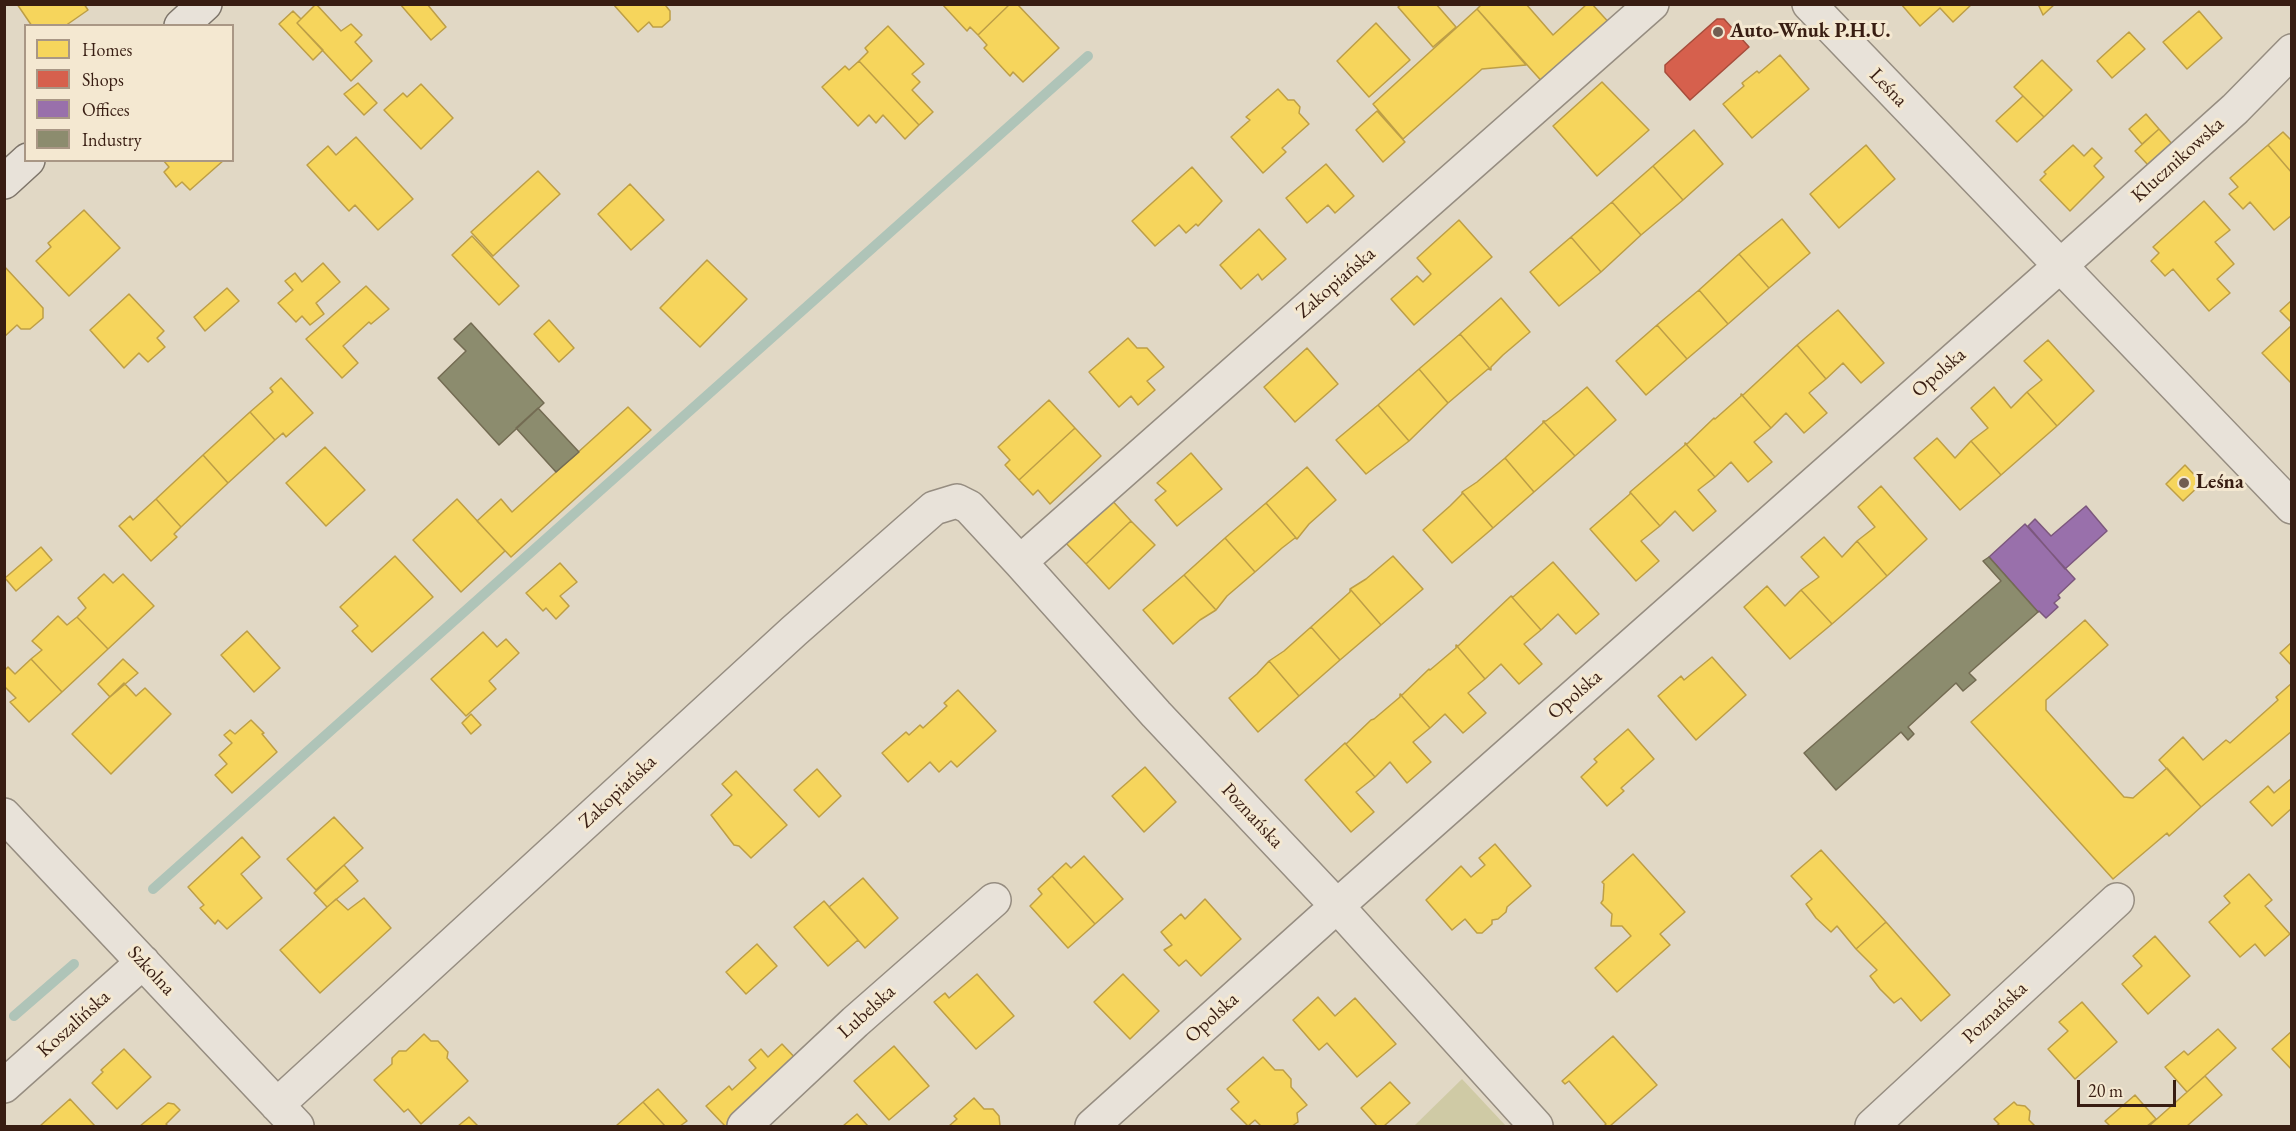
<!DOCTYPE html>
<meta charset="utf-8">
<style>
body{margin:0}
#map{position:relative;width:2296px;height:1131px;overflow:hidden;background:#e1d8c5;font-family:"EB Garamond",serif}
canvas{display:block}
.frame{position:absolute;inset:0;border:6px solid #381d12;pointer-events:none}
.legend{position:absolute;left:24px;top:24px;width:210px;height:138px;box-sizing:border-box;background:#f4e8d1;border:2px solid #a99785;margin:0;padding:8px 10px;list-style:none;font-size:18px;color:#381d12}
.legend li{display:flex;align-items:center;gap:12px;height:30px}
.legend b{width:30px;border:2px solid #a99785}
.scale{position:absolute;left:2077px;top:1080px;width:99px;height:27px;box-sizing:border-box;border:3px solid #381d12;border-top:0;padding-left:8px;font-size:18px;line-height:21px;white-space:nowrap;color:#381d12;-webkit-text-stroke:4px #f4e8d1;paint-order:stroke}
</style>
<div id="map">
<canvas width="2296" height="1131"></canvas>
<div class="frame"></div>
<ul class="legend">
<li><b style="height:16px;background:#f6d55c"></b>Homes</li>
<li><b style="height:16px;background:#d6604d"></b>Shops</li>
<li><b style="height:16px;background:#9970ab"></b>Offices</li>
<li><b style="height:16px;background:#8c8c6e"></b>Industry</li>
</ul>
<div class="scale">20 m</div>
</div>
<script>
const context = document.querySelector('canvas').getContext('2d');
context.lineJoin = 'round';
function paint(path, color) { context.fillStyle = color; context.fill(path, 'evenodd'); }
function trace(path, color, width, dash) { context.strokeStyle = color; context.lineWidth = width; context.lineCap = dash ? 'butt' : 'round'; context.setLineDash(dash || []); context.stroke(path); }
function drawText(font, color, halo, rows, align = 'center') {
  context.font = font + ' "EB Garamond",serif'; context.lineWidth = 6; context.setLineDash([]); context.textBaseline = 'middle'; context.strokeStyle = halo; context.fillStyle = color; for (const [text, x, y, turn = 0] of rows) {
    context.save(); context.translate(x, y); context.rotate((+turn || 0) * Math.PI / 180); context.textAlign = isNaN(turn) ? turn : align; if (halo) context.strokeText(text, 0, 0); context.fillText(text, 0, 0); context.restore();
  }
}
const green = new Path2D(`
 M1462 1079 1506 1126H1414Z`);
const homes = new Path2D(`
 M17 4H84L88 10 65 26H32Z
 M316 4 341 31 351 24 362 35 355 42 372 61 351 81 297 23Z
 M400 4H427L446 27 431 40Z
 M613 4H668L666 6 670 11V20L662 27H653L649 22 638 32Z
 M942 4H1010L978 35 970 27 967 31Z
 M1010 4H1017L1059 48 1023 82 1013 72 1010 76 984 48 987 45 978 35Z
 M1402 4H1436L1456 27 1433 47 1398 7Z
 M1482 4H1526L1553 35 1587 4H1592L1612 26 1546 86 1477 9Z
 M1901 4H1972L1953 22 1940 8 1920 26Z
 M2038 4H2055L2043 15Z
 M1477 9 1526 65 1482 69 1403 139 1373 104Z
 M293 11 301 19 297 23 323 50 313 60 279 24Z
 M2199 11 2222 38 2187 69 2163 42Z
 M1376 23 1410 60 1369 97 1337 61Z
 M888 26 924 64 912 74 920 82 912 90 933 112 919 125 859 61 868 52 865 48Z
 M2129 32 2145 49 2112 78 2097 61Z
 M1780 55 1809 89 1752 138 1723 104 1744 86 1742 83 1757 71 1759 73Z
 M2042 60 2072 90 2044 117 2014 87Z
 M859 61 919 125 905 139 883 115 876 123 869 115 858 126 822 87 845 66 849 70Z
 M1602 82 1649 130 1597 176 1553 126Z
 M358 83 377 103 364 115 344 94Z
 M421 84 453 118 421 149 384 110 403 93 407 97Z
 M1278 89 1288 100H1294L1300 107 1299 113 1309 124 1282 148 1286 152 1263 173 1231 137 1250 120 1246 117Z
 M2023 96 2044 117 2017 142 1996 121Z
 M1377 111 1405 142 1383 162 1356 130Z
 M2146 114 2159 129 2142 144 2129 129Z
 M2159 129 2173 145 2149 166 2135 151Z
 M1694 130 1723 164 1683 200 1653 166Z
 M2283 132 2292 141V173L2268 145Z
 M356 137 413 199 378 230 355 205 349 211 307 165 328 146 336 155Z
 M1866 145 1895 179 1839 228 1810 194Z
 M2073 145 2084 156 2092 148 2102 158 2094 166 2104 177 2070 211 2040 180 2046 174 2044 172Z
 M2268 145 2292 173V215L2274 230 2250 202 2243 209 2229 194 2238 187 2230 178Z
 M163 160H224L190 190 182 182 176 187 164 172 169 167Z
 M1326 164 1354 196 1335 213 1328 205 1307 223 1286 198Z
 M1653 166 1683 200 1641 235 1612 202Z
 M1192 167 1222 201 1198 226 1196 224 1186 233 1179 225 1155 246 1132 221Z
 M538 171 560 194 493 256 471 232Z
 M630 184 664 220 631 250 598 214Z
 M2204 201 2230 230 2215 242 2234 264 2217 279 2230 293 2209 311 2173 269 2165 276 2151 261 2159 253 2153 247Z
 M1612 202 1641 235 1601 272 1571 237Z
 M84 210 120 248 69 296 36 261 51 247 48 243Z
 M1782 219 1810 253 1769 288 1739 254Z
 M1459 220 1492 257 1414 325 1391 299 1417 276 1423 282 1431 274 1417 258Z
 M1259 229 1286 259 1262 280 1258 274 1241 289 1220 265Z
 M472 236 519 286 499 305 452 255Z
 M1571 237 1601 272 1559 306 1530 272Z
 M1739 254 1769 288 1728 324 1699 290Z
 M707 260 747 299 700 347 660 308Z
 M323 263 340 282 316 303 324 314 310 325 302 316 296 322 278 303 293 290 285 281 295 273 302 282Z
 M4 266 43 308V318L30 329H21L17 325 4 337Z
 M366 286 389 309 371 324 369 322 343 346 358 363 342 378 306 339Z
 M227 288 239 301 205 331 194 317Z
 M1699 290 1728 324 1687 359 1657 325Z
 M129 294 164 331 157 338 165 347 148 362 139 353 124 368 90 330Z
 M1501 298 1530 332 1503 355 1491 367V370L1460 334Z
 M2292 300V323L2280 311Z
 M1838 310 1884 363 1861 383 1843 363 1826 379 1797 345Z
 M549 320 574 348 559 362 534 334Z
 M1657 325 1687 359 1646 395 1616 361Z
 M2292 325V384L2262 353Z
 M1460 334 1491 370 1488 369 1448 403 1419 369Z
 M1128 338 1137 348H1147L1164 367 1147 381 1155 390 1138 405 1131 396 1119 407 1089 372Z
 M2048 340 2094 391 2057 426 2027 392 2042 380 2024 361Z
 M1797 345 1826 379 1809 393 1827 413 1804 433 1786 413 1771 428 1741 394 1743 395Z
 M1307 348 1338 384 1295 422 1264 387Z
 M1419 369 1448 403 1409 441 1378 405Z
 M281 378 313 413 286 437 283 433 275 440 250 412 273 392 270 388Z
 M1587 387 1616 420 1575 456 1543 421H1546L1559 411Z
 M1994 387 2011 408 2027 392 2057 426 2001 475 1971 441 1988 428 1971 408Z
 M1741 394 1771 428 1754 442 1772 462 1748 482 1731 462 1715 477 1685 443 1687 444 1714 418 1715 419 1741 396Z
 M1049 400 1075 428 1019 480 1005 465 1010 460 998 447Z
 M1378 405 1409 441 1366 474 1336 440Z
 M628 407 651 430 511 557 477 521 501 499 512 512Z
 M250 412 275 440 228 483 203 455Z
 M1543 421 1575 456 1534 492 1505 458 1543 423Z
 M1075 428 1101 456 1050 504 1038 490 1033 495 1019 480Z
 M1937 438 1955 458 1971 441 2001 475 1960 510 1914 458Z
 M1685 443 1715 477 1698 490 1716 511 1693 531 1675 511 1660 526 1630 492 1685 445Z
 M325 447 365 490 326 526 286 483Z
 M1191 453 1222 489 1177 526 1155 500 1166 491 1157 483Z
 M203 455 228 483 181 527 156 499Z
 M1505 458 1534 492 1493 528 1462 492 1477 482Z
 M2185 465 2202 483 2183 501 2166 484Z
 M1307 467 1336 500 1309 524 1297 539 1266 503Z
 M1881 486 1927 539 1887 576 1857 541 1875 527 1858 507Z
 M1462 492 1493 528 1452 563 1423 530 1450 506 1462 494Z
 M1630 492 1660 526 1641 541 1659 561 1636 581 1590 529 1630 494Z
 M1108 496 1131 521 1086 564 1063 540Z
 M156 499 181 527 174 534 177 537 151 561 119 526 130 516 133 520Z
 M457 499 505 551 461 592 413 540Z
 M1266 503 1297 539 1295 538 1282 548 1255 572 1225 538Z
 M1131 521 1155 545 1109 589 1086 564Z
 M1824 537 1842 557 1857 541 1887 576 1832 624 1801 590 1819 577 1801 557Z
 M1225 538 1255 572 1227 596 1216 610 1184 575Z
 M41 547 52 560 16 591 5 578Z
 M395 556 433 597 372 652 352 631 358 626 340 607Z
 M1393 556 1423 589 1381 625 1350 589 1366 579Z
 M1553 562 1599 614 1576 634 1558 614 1541 630 1511 596 1513 597Z
 M560 563 577 582 560 596 569 606 556 619 546 608 543 611 526 593Z
 M104 574 113 583 123 574 154 606 108 649 77 617 86 608 78 598Z
 M1184 575 1216 610 1200 620 1173 644 1143 610Z
 M1767 586 1785 606 1801 590 1832 624 1790 659 1744 607Z
 M1350 589 1381 625 1340 660 1311 627 1350 592Z
 M1511 596 1541 630 1524 644 1542 664 1519 684 1501 664 1485 679 1456 645 1458 646Z
 M58 616 67 625 77 617 108 649 62 692 31 659 42 650 32 641Z
 M2085 620 2108 645 2046 700V710L2124 797 2133 798 2167 768 2201 807 2169 836 2167 833 2113 879 1971 722Z
 M1311 627 1340 660 1299 696 1269 661 1284 651Z
 M247 631 280 668 254 692 221 655Z
 M483 632 497 647 506 639 519 653 489 681 496 689 466 716 431 679Z
 M2292 642V666L2280 653Z
 M1456 645 1485 679 1468 693 1486 713 1463 733 1445 714 1430 728 1400 694 1402 695 1429 669 1430 670 1456 648Z
 M1712 657 1746 695 1696 740 1658 696 1681 676 1684 680Z
 M31 659 62 692 29 722 10 702 16 698 4 686V671L8 667 15 674Z
 M123 659 138 673 110 697 98 684Z
 M1269 661 1299 696 1258 732 1229 698 1257 674Z
 M124 683 136 696 145 688 171 714 111 774 72 734Z
 M2292 683V731L2201 807 2159 760 2183 737 2203 760 2226 740 2230 743 2278 700 2276 697Z
 M958 690 996 731 957 767 951 761 939 772 930 762 908 782 882 753 906 732 909 735 920 725 923 728 947 706 944 703Z
 M1400 694 1430 728 1413 742 1431 762 1407 783 1390 762 1375 777 1345 743 1346 744 1371 720 1374 719 1400 697Z
 M471 714 481 725 471 734 462 723Z
 M251 720 264 733 262 734 277 752 232 793 215 775 227 764 219 755 232 743 224 735 230 730 235 734Z
 M1628 729 1654 759 1621 788 1624 791 1607 806 1581 777 1597 762 1594 759Z
 M1345 743 1375 777 1356 792 1374 812 1351 832 1305 780Z
 M1145 767 1176 802 1144 832 1112 796Z
 M817 769 841 796 819 817 794 790Z
 M736 771 787 825 751 858 739 846 734 845 711 815 732 795 722 784Z
 M2292 778V808L2272 826 2250 802 2268 786 2274 793Z
 M334 817 363 848 316 890 287 859Z
 M242 837 260 857 241 874 262 898 227 929 218 920 215 924 200 908 204 905 188 887Z
 M1495 844 1531 886 1507 907 1506 912 1498 919 1492 920V924L1482 933H1477L1465 919 1452 930 1426 900 1461 866 1471 877 1485 865 1479 858Z
 M1821 850 1886 922 1856 949 1837 926 1831 932 1816 918 1806 904 1812 899 1791 876Z
 M1633 854 1685 912 1660 934 1670 945 1617 992 1595 968 1631 936 1622 926H1611L1612 914 1601 903 1603 900 1604 884 1602 882Z
 M1084 856 1123 899 1095 924 1052 876 1066 863 1071 868Z
 M344 865 358 881 327 907 314 893Z
 M2249 874 2272 900 2265 906 2290 934 2265 956 2255 944 2240 957 2209 922 2230 903 2224 896Z
 M1052 876 1095 924 1068 948 1030 906 1042 894 1038 889Z
 M863 878 898 918 865 948 829 907Z
 M364 898 391 928 320 993 280 950 336 899 348 910Z
 M1205 899 1241 939 1201 976 1186 960 1179 966 1164 950 1172 945 1161 932 1181 914 1185 919Z
 M824 901 858 940 828 966 794 927Z
 M1886 922 1950 995 1921 1021 1901 998 1894 1003 1880 989 1870 976 1877 970 1856 949Z
 M2155 936 2190 976 2148 1014 2122 984 2142 966 2133 956Z
 M757 944 777 966 746 994 726 972Z
 M977 974 1014 1016 976 1049 934 1002 945 993 949 998Z
 M1123 974 1159 1011 1130 1039 1094 1002Z
 M1318 997 1335 1016 1355 998 1396 1044 1357 1077 1327 1043 1319 1050 1293 1020Z
 M2082 1002 2117 1042 2075 1079 2048 1049 2068 1031 2059 1022Z
 M2218 1029 2236 1048 2187 1092 2165 1067 2184 1051 2188 1055Z
 M2292 1031V1070L2272 1049Z
 M424 1034 431 1041H438L448 1052 447 1058 468 1081 421 1124 408 1109 404 1112 374 1080 392 1064V1058L399 1051H406Z
 M1613 1036 1657 1085 1610 1126H1604L1606 1124 1569 1081 1565 1084 1562 1081Z
 M782 1044 800 1063 730 1126H725L706 1106 729 1086 732 1090 756 1068 749 1060 761 1049 768 1057Z
 M894 1046 929 1086 889 1120 854 1081Z
 M124 1049 151 1077 117 1109 92 1083 103 1072 101 1070Z
 M1263 1057 1275 1070H1283L1291 1079V1087L1307 1105 1297 1113 1298 1122 1292 1126H1261L1255 1120 1248 1126 1231 1109 1239 1102 1227 1089Z
 M2205 1076 2222 1095 2187 1126H2149Z
 M1390 1082 1410 1103 1384 1126H1377L1361 1108Z
 M658 1089 687 1121 680 1126H665L643 1102Z
 M2135 1095 2156 1119 2147 1126H2110L2105 1121Z
 M974 1098 984 1109H993L999 1116 1000 1126H949L957 1119 954 1116Z
 M70 1099 95 1126H40Z
 M643 1102 665 1126H616Z
 M2014 1102 2017 1105 2025 1106 2030 1111 2029 1120 2035 1126H1996L1999 1124 1994 1119Z
 M168 1103 174 1104 180 1110 166 1124 168 1126H140Z
 M857 1114 868 1126H843Z
 M469 1117 478 1126H458Z`);
const shops = new Path2D(`
 M1717 19H1724L1749 47 1690 100 1665 72V65Z`);
const offices = new Path2D(`
 M2086 506 2107 531 2065 569 2028 526 2035 519 2051 536Z
 M2025 524 2075 579 2058 595 2060 598 2054 603 2058 607 2046 618 2039 611 2038 612 1989 557Z`);
const industry = new Path2D(`
 M471 323 544 403 499 445 438 378 466 351 454 339Z
 M538 408 579 452 556 472 516 428Z
 M1989 557 2038 612 1969 673 1976 680 1963 691 1956 683 1908 727 1914 734 1908 740 1901 732 1836 790 1804 753 2001 581 1983 561Z`);
const stream = new Path2D(`
 M153 889 1088 56
 M14 1016 74 964`);
const street = new Path2D(`
 M1809 4 2292 507
 M1020 562 1652 4
 M4 815 297 1126
 M4 1086 143 962
 M277 1105 794 631 934 508 957 501 969 507 1020 562 1156 714 1337 906 1536 1126
 M744 1126 855 1022 994 900
 M1092 1126 1337 906 2060 266 2235 109 2292 51
 M1872 1126 2117 900`);
const secondary = new Path2D(`
 M181 26 205 4
 M4 182 28 160`);
const markers = [
 [1718,32,6,"#735e51"],
 [2184,483,6,"#735e51"]
];
const poiNames = [
 ["Auto-Wnuk P.H.U.",1730,32],
 ["Leśna",2196,483]
];
const streetNames = [
 ["Leśna",1888,88,46],
 ["Klucznikowska",2178,160,-42],
 ["Zakopiańska",1336,283,-41],
 ["Opolska",1939,373,-41],
 ["Opolska",1575,695,-41],
 ["Zakopiańska",618,792,-43],
 ["Poznańska",1252,816,47],
 ["Szkolna",151,971,47],
 ["Lubelska",867,1012,-42],
 ["Poznańska",1995,1013,-43],
 ["Opolska",1212,1018,-42],
 ["Koszalińska",74,1024,-42]
];
paint(green, '#cfcaa5');
paint(homes, '#f6d55c');
trace(homes, '#bd9e46', 1.5);
paint(shops, '#d6604d');
trace(shops, '#a74c3b', 1.5);
paint(offices, '#9970ab');
trace(offices, '#7c577d', 1.5);
paint(industry, '#8c8c6e');
trace(industry, '#736b52', 1.5);
trace(stream, '#afc4b8', 10);
trace(street, '#968d81', 36);
trace(secondary, '#7d7469', 36);
trace(street, '#e8e2d9', 33);
trace(secondary, '#e8e2d9', 33);
for (const [x, y, r, color] of markers) { const dot = new Path2D(); dot.arc(x, y, r, 0, 2 * Math.PI); context.fillStyle = color; context.fill(dot); trace(dot, '#f4e8d1', 2); }
drawText('bold 20px', '#381d12', '#f4e8d1', poiNames, 'left');
drawText('20px', '#381d12', '#f4e8d1', streetNames);
</script>
